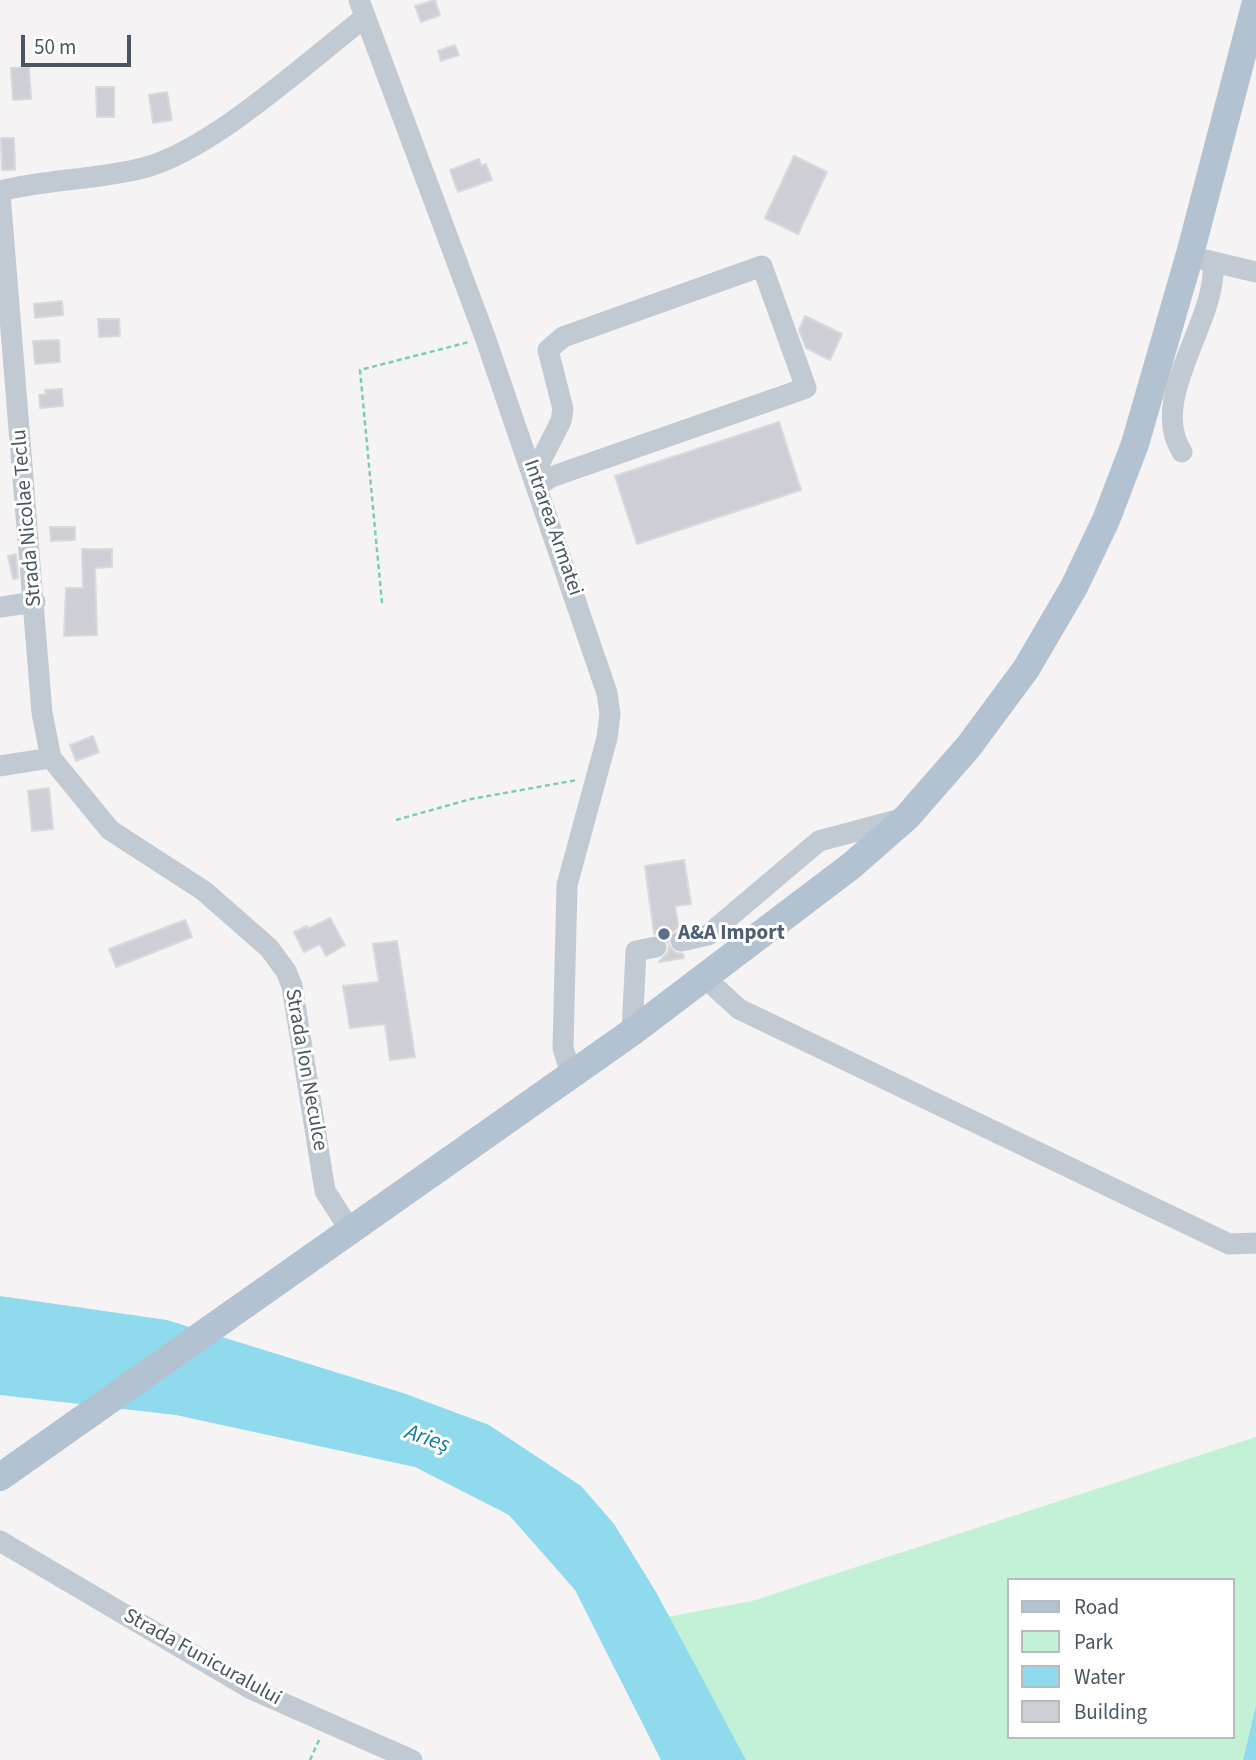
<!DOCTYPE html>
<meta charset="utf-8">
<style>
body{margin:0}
#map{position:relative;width:1256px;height:1760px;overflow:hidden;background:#f5f3f3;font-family:"Source Sans 3",sans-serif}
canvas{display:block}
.legend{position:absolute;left:1007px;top:1578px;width:228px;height:161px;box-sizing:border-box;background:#fff;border:2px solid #b7bbc0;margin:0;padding:9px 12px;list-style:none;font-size:21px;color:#4a5661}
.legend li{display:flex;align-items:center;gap:14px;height:35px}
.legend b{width:35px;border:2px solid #b7bbc0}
.scale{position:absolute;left:21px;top:35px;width:110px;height:32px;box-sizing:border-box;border:4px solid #4a5661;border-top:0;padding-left:9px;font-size:21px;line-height:24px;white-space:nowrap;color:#4a5661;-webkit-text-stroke:5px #fff;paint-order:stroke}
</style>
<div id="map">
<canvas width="1256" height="1760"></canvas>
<ul class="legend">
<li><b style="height:9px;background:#b3c2d1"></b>Road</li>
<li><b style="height:19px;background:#c3f1d5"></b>Park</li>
<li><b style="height:19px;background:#90daee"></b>Water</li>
<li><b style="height:19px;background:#cdcfd5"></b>Building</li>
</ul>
<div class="scale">50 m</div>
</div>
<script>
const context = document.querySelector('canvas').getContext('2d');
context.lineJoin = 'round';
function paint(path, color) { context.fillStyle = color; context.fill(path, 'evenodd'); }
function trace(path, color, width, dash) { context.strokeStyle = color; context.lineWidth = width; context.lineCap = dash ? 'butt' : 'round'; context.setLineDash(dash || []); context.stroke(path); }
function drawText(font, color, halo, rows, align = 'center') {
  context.font = font + ' "Source Sans 3",sans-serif'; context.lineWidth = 6; context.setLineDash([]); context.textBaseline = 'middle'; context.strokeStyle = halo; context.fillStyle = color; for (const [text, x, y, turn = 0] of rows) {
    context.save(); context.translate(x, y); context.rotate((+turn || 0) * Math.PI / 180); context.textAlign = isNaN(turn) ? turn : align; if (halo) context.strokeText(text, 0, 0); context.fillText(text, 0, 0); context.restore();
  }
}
const green = new Path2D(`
 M1256 1437V1705L1243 1760H746L667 1617 752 1601ZM1009 1580H1233V1737H1009Z`);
const water = new Path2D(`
 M0 1296 167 1320 403 1393 489 1425 581 1486 614 1524 656 1592 746 1760H661L575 1590 509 1515 415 1467 176 1415 0 1395Z
 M1256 1705V1760H1243Z`);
const building = new Path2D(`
 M435 0 440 15 421 22 415 6Z
 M455 45 459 55 441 61 438 51Z
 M29 67 31 99 13 100 11 68Z
 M96 87H114V117H97Z
 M167 92 172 120 153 123 149 95Z
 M1 138H14L15 170H2Z
 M794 156 827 172 798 234 765 218Z
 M479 159 481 166 486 164 492 180 458 192 450 170Z
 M62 301 63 315 35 318 34 304Z
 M805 316 842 334 830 360 806 348 799 330Z
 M98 319H119L120 336 99 337Z
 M59 340 60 362 35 364 33 341Z
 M62 389 63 406 40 408 39 395 46 394 45 390Z
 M779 422 801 490 637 544 615 476Z
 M50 527H75V540L51 541Z
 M82 549H112V567L95 568 97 635 64 636 66 588H83Z
 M16 554 18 578 13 579 8 556Z
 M93 736 99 752 76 761 70 745Z
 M49 788 53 829 32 831 28 791Z
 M684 860 691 904 675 906 679 928 672 932 668 943 661 935 654 934 645 866Z
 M330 918 345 945 326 956 320 944 304 952 294 932 307 926 308 929Z
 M185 920 192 937 116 967 109 949Z
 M397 941 415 1057 390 1060 385 1024 350 1028 343 986 379 982 373 944Z
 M669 945 676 953 683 954 684 958 659 962 668 952Z`);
const path = new Path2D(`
 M382 603 360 370 469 342
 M396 820 471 799 577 780
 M310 1760 320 1738`);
const minor = new Path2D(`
 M359 0 485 337 607 693 610 714 607 738 567 885 563 1048 571 1074
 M0 191C47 179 96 180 143 168 212 150 306 63 364 18
 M0 194 42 713 51 758 110 830 204 891 269 948 286 971 292 986 325 1191 350 1230
 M1201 259 1256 272
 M1182 452C1147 398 1218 321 1213 263
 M533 476 561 421 563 409 548 350 563 337 762 266 806 388 551 477 537 487
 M0 607 35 602
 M0 766 51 758
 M681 941 708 935 819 841 901 819
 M704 977 739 1009 1229 1244 1256 1243
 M632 1032 636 951 656 947
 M0 1541 251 1689 412 1760`);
const major = new Path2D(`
 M0 1477 632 1032 851 866 907 817 969 746 1026 669 1074 587 1106 520 1135 444 1190 254 1256 2`);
const markers = [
 [664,934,7,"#5c6f8a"]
];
const streetNames = [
 ["Strada Nicolae Teclu",28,518,-95],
 ["Intrarea Armatei",552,528,71],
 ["Strada Ion Neculce",305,1070,80],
 ["Strada Funicuralului",202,1658,29]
];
const serviceNames = [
 ["A&A Import",678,934]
];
const waterNames = [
 ["Arieș",427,1440,19]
];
paint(green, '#c3f1d5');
paint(water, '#90daee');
paint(building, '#cdcfd5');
trace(building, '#d7d9de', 2);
trace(path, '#7ad0a6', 2.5, [5, 3.5]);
trace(minor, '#c1cad2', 21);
trace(major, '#b3c2d1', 28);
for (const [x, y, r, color] of markers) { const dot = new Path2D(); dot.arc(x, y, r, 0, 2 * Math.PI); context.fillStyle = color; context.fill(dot); trace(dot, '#fff', 2.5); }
drawText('21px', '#4a5661', '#fff', streetNames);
drawText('bold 21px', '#4e5e75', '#fff', serviceNames, 'left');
drawText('italic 23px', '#0c7c9b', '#fff', waterNames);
</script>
